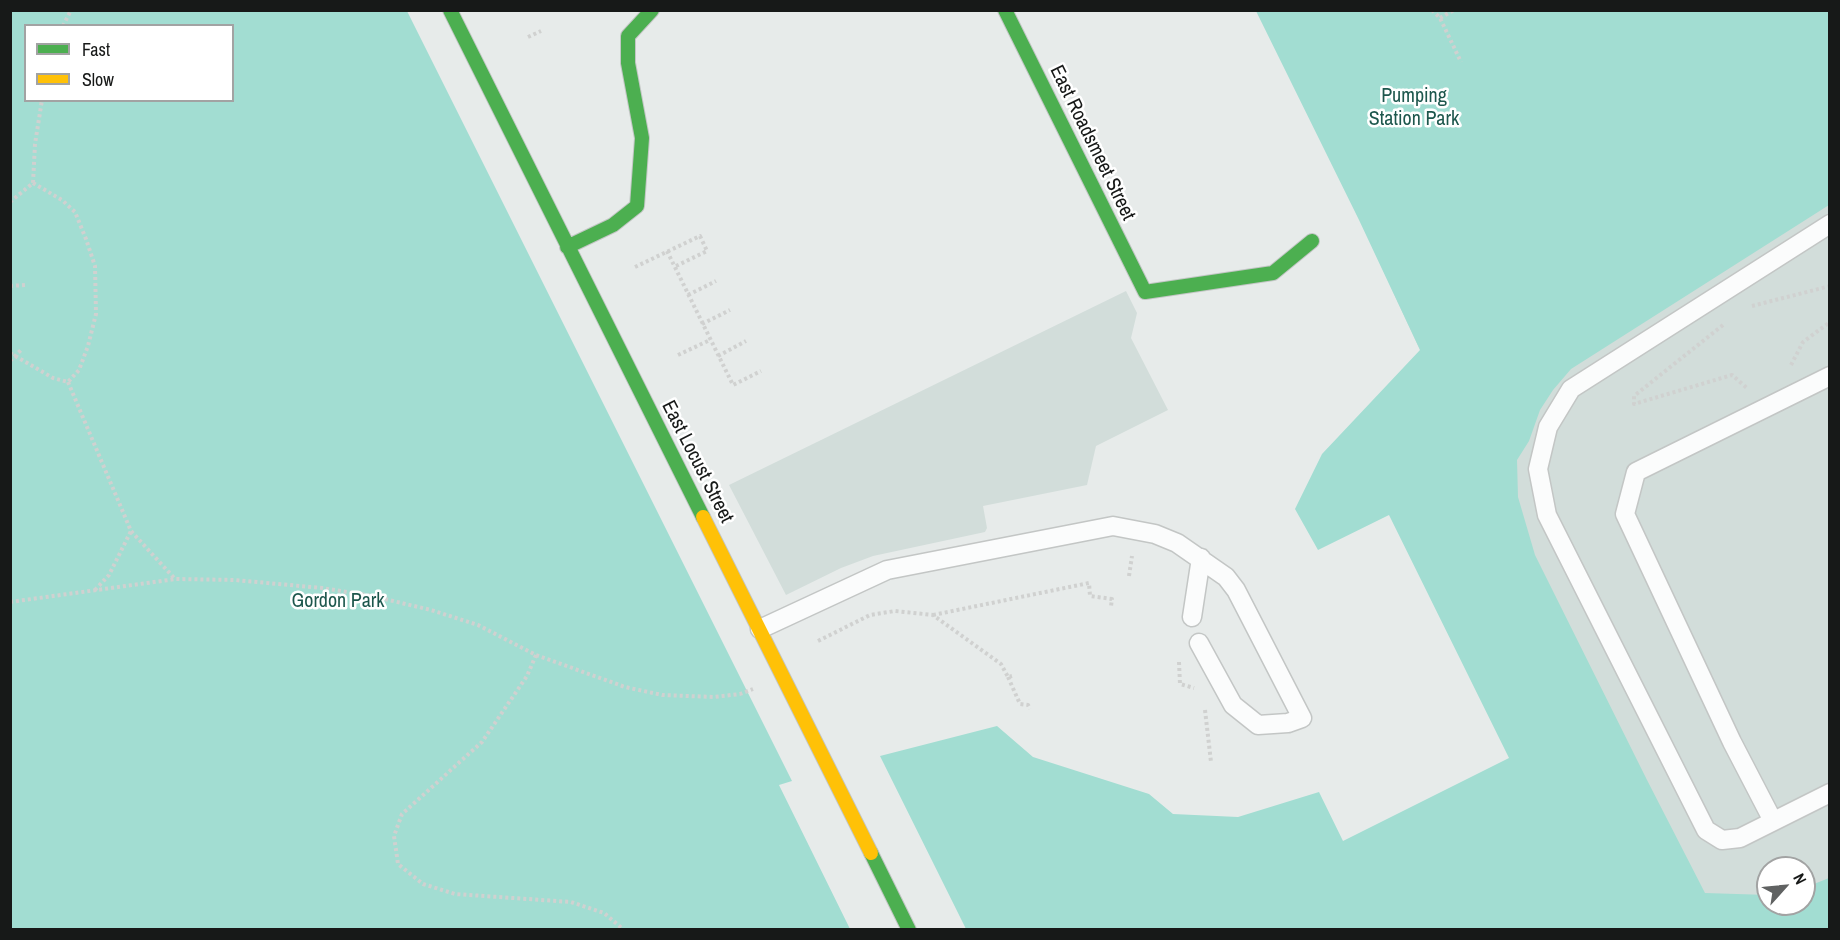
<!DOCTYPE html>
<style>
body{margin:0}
#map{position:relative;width:1840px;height:940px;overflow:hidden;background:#e7ebea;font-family:"Archivo Narrow",sans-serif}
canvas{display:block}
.frame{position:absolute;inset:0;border:12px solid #171918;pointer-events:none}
.legend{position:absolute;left:24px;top:24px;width:210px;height:78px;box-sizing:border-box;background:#fff;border:2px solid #a2a3a3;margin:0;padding:8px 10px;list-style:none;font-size:18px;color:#171918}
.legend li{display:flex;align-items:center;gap:12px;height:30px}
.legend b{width:30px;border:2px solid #a2a3a3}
.north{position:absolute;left:1756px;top:856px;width:60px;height:60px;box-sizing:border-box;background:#fff;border:2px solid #a2a3a3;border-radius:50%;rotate:63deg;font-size:16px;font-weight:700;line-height:24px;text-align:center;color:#171918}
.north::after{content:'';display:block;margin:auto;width:21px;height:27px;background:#606262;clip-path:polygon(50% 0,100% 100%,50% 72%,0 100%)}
</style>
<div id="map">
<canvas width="1840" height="940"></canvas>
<div class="frame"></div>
<ul class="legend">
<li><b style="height:8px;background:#4caf50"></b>Fast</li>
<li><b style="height:8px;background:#ffc107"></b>Slow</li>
</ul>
<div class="north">N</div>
</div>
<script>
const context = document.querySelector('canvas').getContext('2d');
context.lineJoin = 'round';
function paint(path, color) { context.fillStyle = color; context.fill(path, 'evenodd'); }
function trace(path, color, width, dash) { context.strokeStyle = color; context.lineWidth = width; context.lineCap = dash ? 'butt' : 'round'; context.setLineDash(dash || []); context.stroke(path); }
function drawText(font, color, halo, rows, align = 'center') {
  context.font = font + ' "Archivo Narrow",sans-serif'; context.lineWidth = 5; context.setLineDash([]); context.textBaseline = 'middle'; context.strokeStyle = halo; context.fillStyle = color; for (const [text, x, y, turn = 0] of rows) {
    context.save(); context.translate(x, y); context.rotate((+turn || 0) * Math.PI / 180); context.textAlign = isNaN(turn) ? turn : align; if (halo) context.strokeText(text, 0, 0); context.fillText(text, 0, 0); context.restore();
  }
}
const built = new Path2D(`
 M1829 11V883L1804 893V868H1768V904L1716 929 1420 350 1369 240Z
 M1126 291 1137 313 1131 338 1168 410 1096 446 1087 485 983 506 987 528 985 532 873 556 841 568 786 595 729 485Z`);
const green = new Path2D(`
 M11 10 407 11 792 781 779 785 850 929H11ZM26 26H232V100H26Z
 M1256 11H1829V205L1571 369 1553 390 1540 410 1529 441 1517 460 1518 497 1535 555 1647 780 1705 893 1768 895V904H1804V888L1829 878V929H966L880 756 997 726 1033 757 1149 794 1173 814 1238 817 1319 792 1343 841 1509 758 1389 515 1318 550 1295 509 1322 454 1420 350 1359 220Z`);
const path = new Path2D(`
 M1432 10 1440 18 1461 62
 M1440 18 1454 10
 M63 26 71 10
 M528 37 541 31
 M33 183 62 200 75 212 86 239 95 266 96 314 88 346 79 370 68 382
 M10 202 33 183 35 144 42 100
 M667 251 733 385 761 371
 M635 267 700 236 707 251 674 267
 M10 286 25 285
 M688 295 716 281
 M1752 306 1830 286
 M702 324 730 310
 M1723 325 1634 396V404L1732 375 1748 389
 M10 353 53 378 68 382
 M678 355 710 340
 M718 356 746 341
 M10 361 22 349
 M1791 365 1803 342 1830 322
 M68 382 131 531 175 579
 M1129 576 1132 556
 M95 590 109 575 131 531
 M10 602 176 579 235 580 322 588 372 596 431 610 478 625 536 655 625 687 662 695 714 697 740 694 753 689
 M933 615 1089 583 1090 596 1112 599 1111 606
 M818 641 870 615 895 611 933 615 1001 664 1008 677 1012 676
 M536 655 527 676 482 742 402 814 394 836 398 864 423 884 455 894 571 902 604 913 624 930
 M1179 662 1180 684 1194 688
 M1008 677 1020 704 1028 705 1030 709
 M1205 710 1211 762`);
const lane = new Path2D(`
 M1830 224 1571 389 1548 427 1538 469 1547 515 1706 830 1722 840 1740 838 1830 793
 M1192 617 1201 558
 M760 629 887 570 1113 526 1155 534 1177 543 1226 577 1236 590 1302 718 1288 723 1258 725 1233 705 1199 643
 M1773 821 1732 742 1625 514 1636 472 1830 376`);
const fast = new Path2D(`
 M450 10 703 517
 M1005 10 1145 292 1273 273 1312 241
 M567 247 613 225 637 206 642 138 628 63V36L652 10
 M871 853 909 930`);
const slow = new Path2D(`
 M703 517 871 853`);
const parkNames = [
 ["Pumping",1414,97],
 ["Station Park",1414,120],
 ["Gordon Park",338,602]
];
const streetNames = [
 ["East Roadsmeet Street",1092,143,64],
 ["East Locust Street",697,462,63]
];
paint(built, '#d2ddda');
paint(green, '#a2ddd2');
trace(lane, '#c3c6c5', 21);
trace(fast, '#c3c6c5', 16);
trace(slow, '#c3c6c5', 16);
trace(path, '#d0d1d0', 4, [3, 3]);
trace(lane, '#fbfcfc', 18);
trace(fast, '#4caf50', 14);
trace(slow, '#ffc107', 14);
drawText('20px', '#1d574d', '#fff', parkNames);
drawText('20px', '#171918', '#fff', streetNames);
</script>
